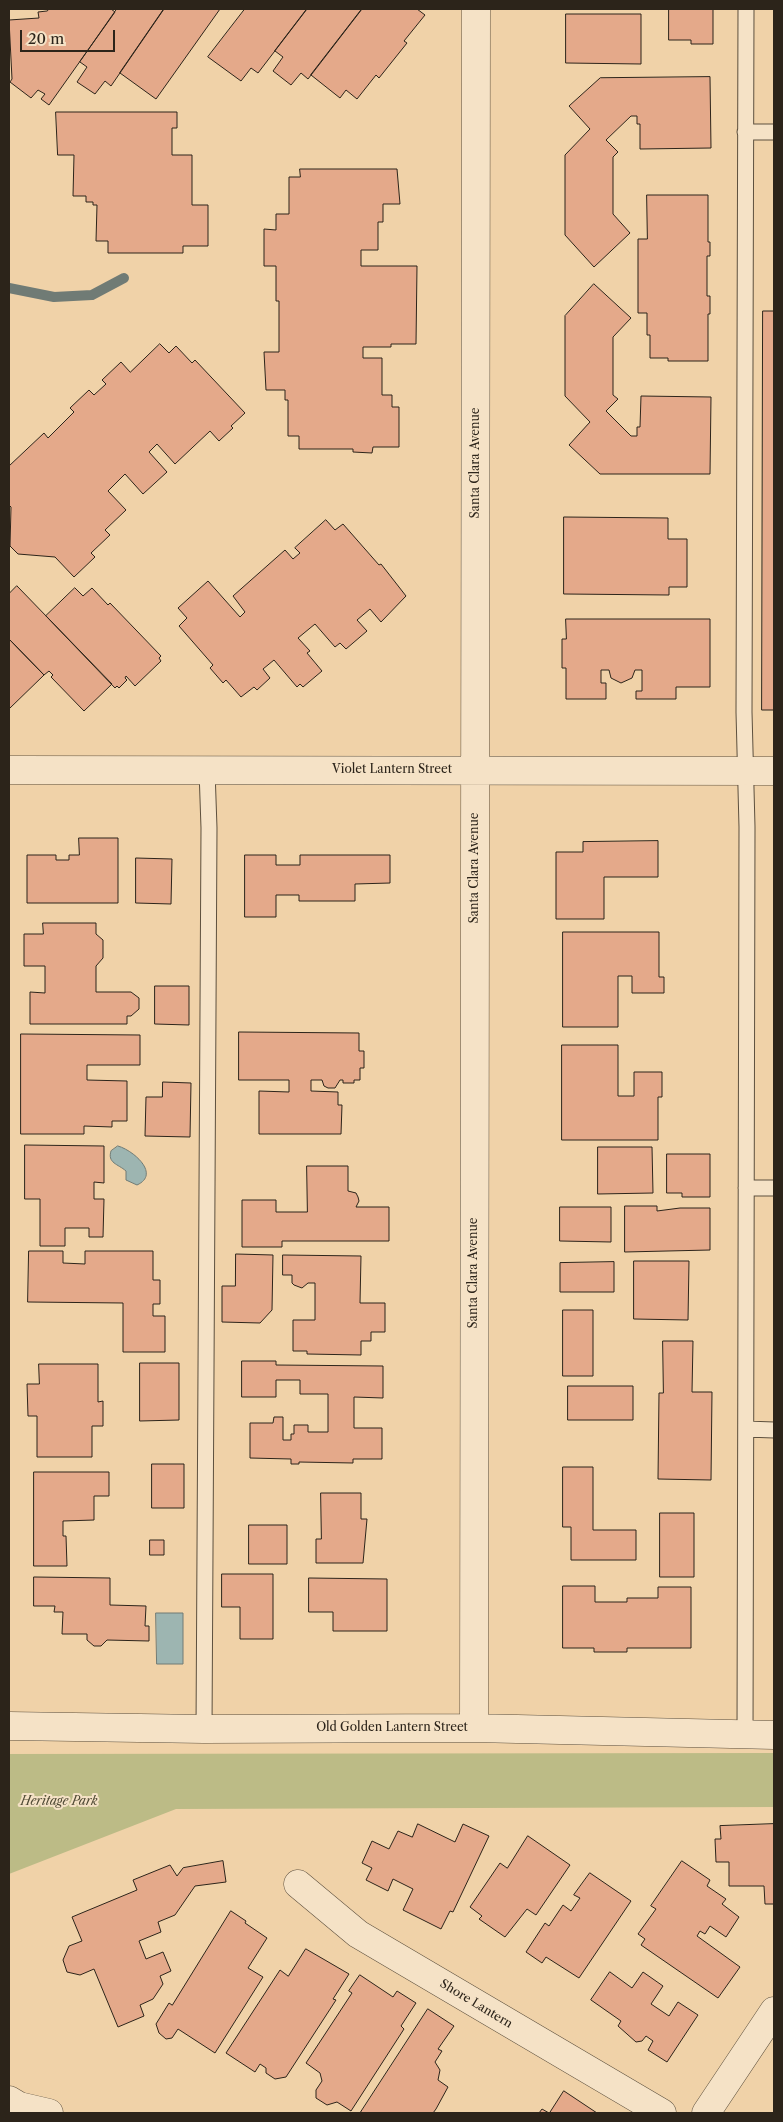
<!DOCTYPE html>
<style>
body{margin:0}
#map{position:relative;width:783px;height:2122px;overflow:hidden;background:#f0d2a8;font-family:"Libre Caslon Text",serif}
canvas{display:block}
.frame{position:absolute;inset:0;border:10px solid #2c241a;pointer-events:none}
.scale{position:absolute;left:20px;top:30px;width:95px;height:22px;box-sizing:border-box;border:2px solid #2c241a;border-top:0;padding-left:6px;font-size:15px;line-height:18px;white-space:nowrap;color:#2c241a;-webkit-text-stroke:4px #f5e2c6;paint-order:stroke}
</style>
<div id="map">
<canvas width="783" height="2122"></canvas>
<div class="frame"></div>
<div class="scale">20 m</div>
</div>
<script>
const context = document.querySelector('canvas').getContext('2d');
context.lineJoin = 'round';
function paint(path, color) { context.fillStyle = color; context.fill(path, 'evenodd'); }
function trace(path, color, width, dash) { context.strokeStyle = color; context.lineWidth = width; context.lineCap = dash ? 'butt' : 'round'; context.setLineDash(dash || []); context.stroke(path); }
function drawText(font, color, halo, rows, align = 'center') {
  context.font = font + ' "Libre Caslon Text",serif'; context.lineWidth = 4; context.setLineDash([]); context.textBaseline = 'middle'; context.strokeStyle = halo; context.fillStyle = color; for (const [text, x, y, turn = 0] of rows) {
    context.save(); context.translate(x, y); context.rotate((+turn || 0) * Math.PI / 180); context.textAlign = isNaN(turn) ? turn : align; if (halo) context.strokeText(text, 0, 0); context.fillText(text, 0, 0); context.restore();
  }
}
const green = new Path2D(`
 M774 1753V1807L176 1809 9 1874V1754Z`);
const water = new Path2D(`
 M118 1146C133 1150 161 1174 137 1185L126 1180V1171C118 1164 107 1163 111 1151Z
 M156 1613H183V1664H157Z`);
const stream = new Path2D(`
 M9 288 54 297 92 295 124 278`);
const building = new Path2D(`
 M49 9H111L115 12 49 105 41 99 45 94 38 90 31 98 10 82 12 79 9 20 39 18 38 12 47 11Z
 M117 9H164L111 86 105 81 95 94 77 82 87 67 80 62Z
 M164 9H220L156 99 120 73Z
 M245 9H307L258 73 251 68 241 81 208 57Z
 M307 9H362L308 79 301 73 291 85 273 71 283 57 275 51Z
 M362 9H417L425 15 404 41 407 43 379 78 376 75 357 99 346 90 340 98 311 75Z
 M669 9H713V44H691V40H669Z
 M566 14H641V64L566 63Z
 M710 77 711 148 640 149V124H637V116H631L606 140 618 152 613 157V214L630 233 594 267 565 235V155L590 129 569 106 600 78Z
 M56 112H177V128H172V155H192V205H208V246H183V253H108V241H96L97 205H93V202H86V196H73L74 155H58Z
 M300 169H397L400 204H383V222H378V250H361V266H417L416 344H391V347H363V358H382V395H392V407H399V447H373L372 453 353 452V449H299V436H288V400H285V390H266L264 352H279V301H276V266H264V229L276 230V214H289V177H300Z
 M647 195H708V242H710V256H707V296H710V314H708V361H668V358H650V335H647V313H638V239H647Z
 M594 284 631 318 613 337V395L618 399 606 411 631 436H637V427H640L641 396 711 397 710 474H600L569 445 590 422 565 396V316Z
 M763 311H774V710H762Z
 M160 344 169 353 176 346 192 363 195 360 245 413 231 426 233 428 219 441 210 431 175 464 157 444 149 452 167 472 143 494 125 474 108 491 126 510 105 530 110 535 91 553 95 557 74 577 55 557 18 554 10 546 11 507 9 505V466L44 433 48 438 74 412 70 408 89 390 94 395 106 384 102 380 121 362 130 372Z
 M564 517 668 518V539H687V587H669V595L564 594Z
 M326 520 335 530 343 524 379 565 381 564 406 596 381 622 370 609 357 620 367 631 346 649 340 643 335 647 315 624 298 638 310 651 307 653 322 671 303 687 300 684 297 687 274 660 263 669 270 678 257 690 254 687 241 697 226 680 223 683 210 668 213 665 179 626 187 618 178 608 208 581 240 617 245 612 233 596 285 550 293 559 300 553 295 548Z
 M17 586 112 684 84 711 51 677 53 675 49 671 44 675 9 639V594Z
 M75 588 83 596 92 588 108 605 110 603 161 656 159 658 161 661 135 686 126 676 125 678 127 680 119 688 117 686 115 688 46 616Z
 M566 619H710V687H676V699H636V691H642V670H635L632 678 621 683 611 678 609 670H601V683H606V699H566V668H562V639H566Z
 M9 639 44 675 9 709Z
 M79 838H118V903H27V855H56V860H69V855H79Z
 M658 841V877H604V919H556V852H583V842Z
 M245 855H276V865H300V855H390V883L355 884V901H299V895H276V917H245Z
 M136 858 172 859 171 904 136 903Z
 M43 923H96V934L103 940V958L96 966V992H131L139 998V1009L131 1016H127V1024H30V992L45 993V966H24V934H43Z
 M563 932H659V977H664V993H632V976H618V1027H563Z
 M155 986H189V1025L155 1024Z
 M239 1032 359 1033V1051H364V1068H360V1080H354V1083H343V1080H340L335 1088H328L324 1086 322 1080H311V1091L338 1092V1105H342L341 1134H259V1091L289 1092V1080H239Z
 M21 1034 140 1035V1065H87V1080L127 1081V1121H112V1127L84 1126V1134H21Z
 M562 1045H618V1096H634V1072H662V1097H658V1140H562Z
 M163 1082 191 1083 190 1137 145 1136 146 1097H162Z
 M25 1145 104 1146V1183L94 1182V1199H104L103 1237H89V1228H65V1246H40V1199H25Z
 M598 1147H652L653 1193 598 1194Z
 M667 1154H710V1197H682V1193H667Z
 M307 1166H348V1191L356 1193 358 1197 359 1201 356 1207H389V1241H282V1247H242V1200H276V1212H307Z
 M625 1206H657V1211L680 1208H710V1250L625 1252Z
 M560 1207H611V1242L560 1241Z
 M29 1251H63V1263L85 1264V1251H153V1280H160V1304H153V1316H165V1352H123V1303L28 1302Z
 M236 1254 273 1255 272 1310 260 1323 222 1322V1286H235Z
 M283 1255 361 1256 360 1303H385V1332H371V1341H361V1355L307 1354V1351H293V1320H315V1283H308L302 1288 294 1285 292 1283V1275H283Z
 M634 1261H689L688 1320 634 1319Z
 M614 1262V1292H560V1263Z
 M563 1310H593V1376H563Z
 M663 1341H693L692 1392H712L711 1480 658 1479 659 1393H663Z
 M242 1361H276V1365L383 1366V1398L354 1397V1428H382V1459H353V1463L299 1462V1464H291V1459L250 1458V1423H273L274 1417H283V1440H291V1434H294V1425H308V1432H328V1394H300V1380H276V1397H242Z
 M140 1363H179V1420L140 1421Z
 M39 1364H98V1402L103 1401V1426H92V1457H37V1416H28L27 1384H39Z
 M568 1386H633V1420H568Z
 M152 1464H184V1508H152Z
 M563 1467H593V1530H636V1560H571V1527H563Z
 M34 1472H109V1496H94V1520L63 1521V1536H66L67 1566H34Z
 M321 1493H361V1519H367L363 1563H316V1539H321Z
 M660 1513H694V1577H660Z
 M249 1525H287V1564H249Z
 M150 1540H164V1555H150Z
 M222 1574H273V1639H240V1607H222Z
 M34 1577 110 1578V1605L146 1606 145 1626H149V1641L107 1640 101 1646H94L87 1640V1634H62L63 1612H54L55 1606H34Z
 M309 1578 387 1579V1631H333V1612H309Z
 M563 1586H595V1602H627V1598H658V1587H691V1648H627V1652H594V1648H563Z
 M418 1824 455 1842 463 1824 489 1836 453 1912 450 1911 441 1929 403 1910 413 1889 393 1879 388 1891 366 1880 372 1868 362 1863 372 1841 389 1849 398 1831 412 1837Z
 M774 1824V1904H765L764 1886H729V1862H716L715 1839H721L720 1826Z
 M528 1836 570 1865 536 1915 527 1909 505 1937 479 1919 482 1916 470 1907 500 1863 507 1868Z
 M223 1861 226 1882 195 1886 175 1915 158 1922 161 1932 139 1941 146 1959 163 1952 171 1971 160 1976 163 1984 153 1999 140 2005 144 2016 118 2027 94 1969 80 1975 67 1972 63 1960 69 1946 82 1941 72 1917 137 1890 133 1880 170 1865 177 1876 183 1868Z
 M682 1861 710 1880 707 1886 726 1899 722 1904 739 1917 726 1937 710 1926 705 1934 700 1931 697 1936 740 1967 718 1998 641 1945 645 1939 638 1934 656 1909 651 1906Z
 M590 1873 631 1901 579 1978 546 1957 542 1963 526 1952 545 1923 549 1926 563 1905 571 1911 580 1898 574 1895Z
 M231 1911 246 1921 245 1923 267 1938 248 1968 263 1977 215 2053 178 2029 172 2038 166 2039 159 2033 156 2024 169 2003 172 2005Z
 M306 1949 349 1974 333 1999 336 2000 286 2077 275 2079 266 2073V2068L260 2064 255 2072 226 2053 280 1970 288 1976Z
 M610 1972 632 1988 643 1972 663 1986 651 2004 669 2016 678 2002 698 2015 667 2062 648 2050 653 2041 646 2036 642 2041 636 2042 618 2026 621 2021 591 2000Z
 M360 1975 393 1997 397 1991 416 2003 401 2026 404 2029 351 2111 337 2102 327 2105 316 2098V2090L322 2081 320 2073 306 2063 352 1993 349 1991Z
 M428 2009 454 2026 438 2049 442 2051 435 2062 440 2070 438 2080 448 2087 436 2109 433 2113H363L361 2112Z
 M564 2091 597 2113H539L542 2109 549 2113Z`);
const lane = new Path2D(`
 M745 132H774
 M746 1188H774
 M746 1429 774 1430
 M204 1729 209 828 207 770
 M745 1735 747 827 744 712 746 9`);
const street = new Path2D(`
 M9 770 774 771
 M9 1726 204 1729 474 1728 774 1735
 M474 1728 476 9
 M298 1884 358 1934 662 2113
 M9 2100 19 2106 49 2113
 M706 2113 774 2011`);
const streetNames = [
 ["Santa Clara Avenue",476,463,-90],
 ["Violet Lantern Street",392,770],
 ["Santa Clara Avenue",475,868,-90],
 ["Santa Clara Avenue",474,1273,-90],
 ["Old Golden Lantern Street",392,1728],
 ["Shore Lantern",476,2004,31]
];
const parkNames = [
 ["Heritage Park",59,1802]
];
paint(green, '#bcbb86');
paint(water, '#9db5b1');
trace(water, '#707b75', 1);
trace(stream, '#707b75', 10);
paint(building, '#e4a98a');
trace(building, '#2c241a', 1);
trace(lane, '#5d503e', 17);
trace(street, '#5d503e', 29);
trace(lane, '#f5e2c6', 15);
trace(street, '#f5e2c6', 28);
drawText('12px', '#2c241a', '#f5e2c6', streetNames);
drawText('italic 12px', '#504a35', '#f5e2c6', parkNames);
</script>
